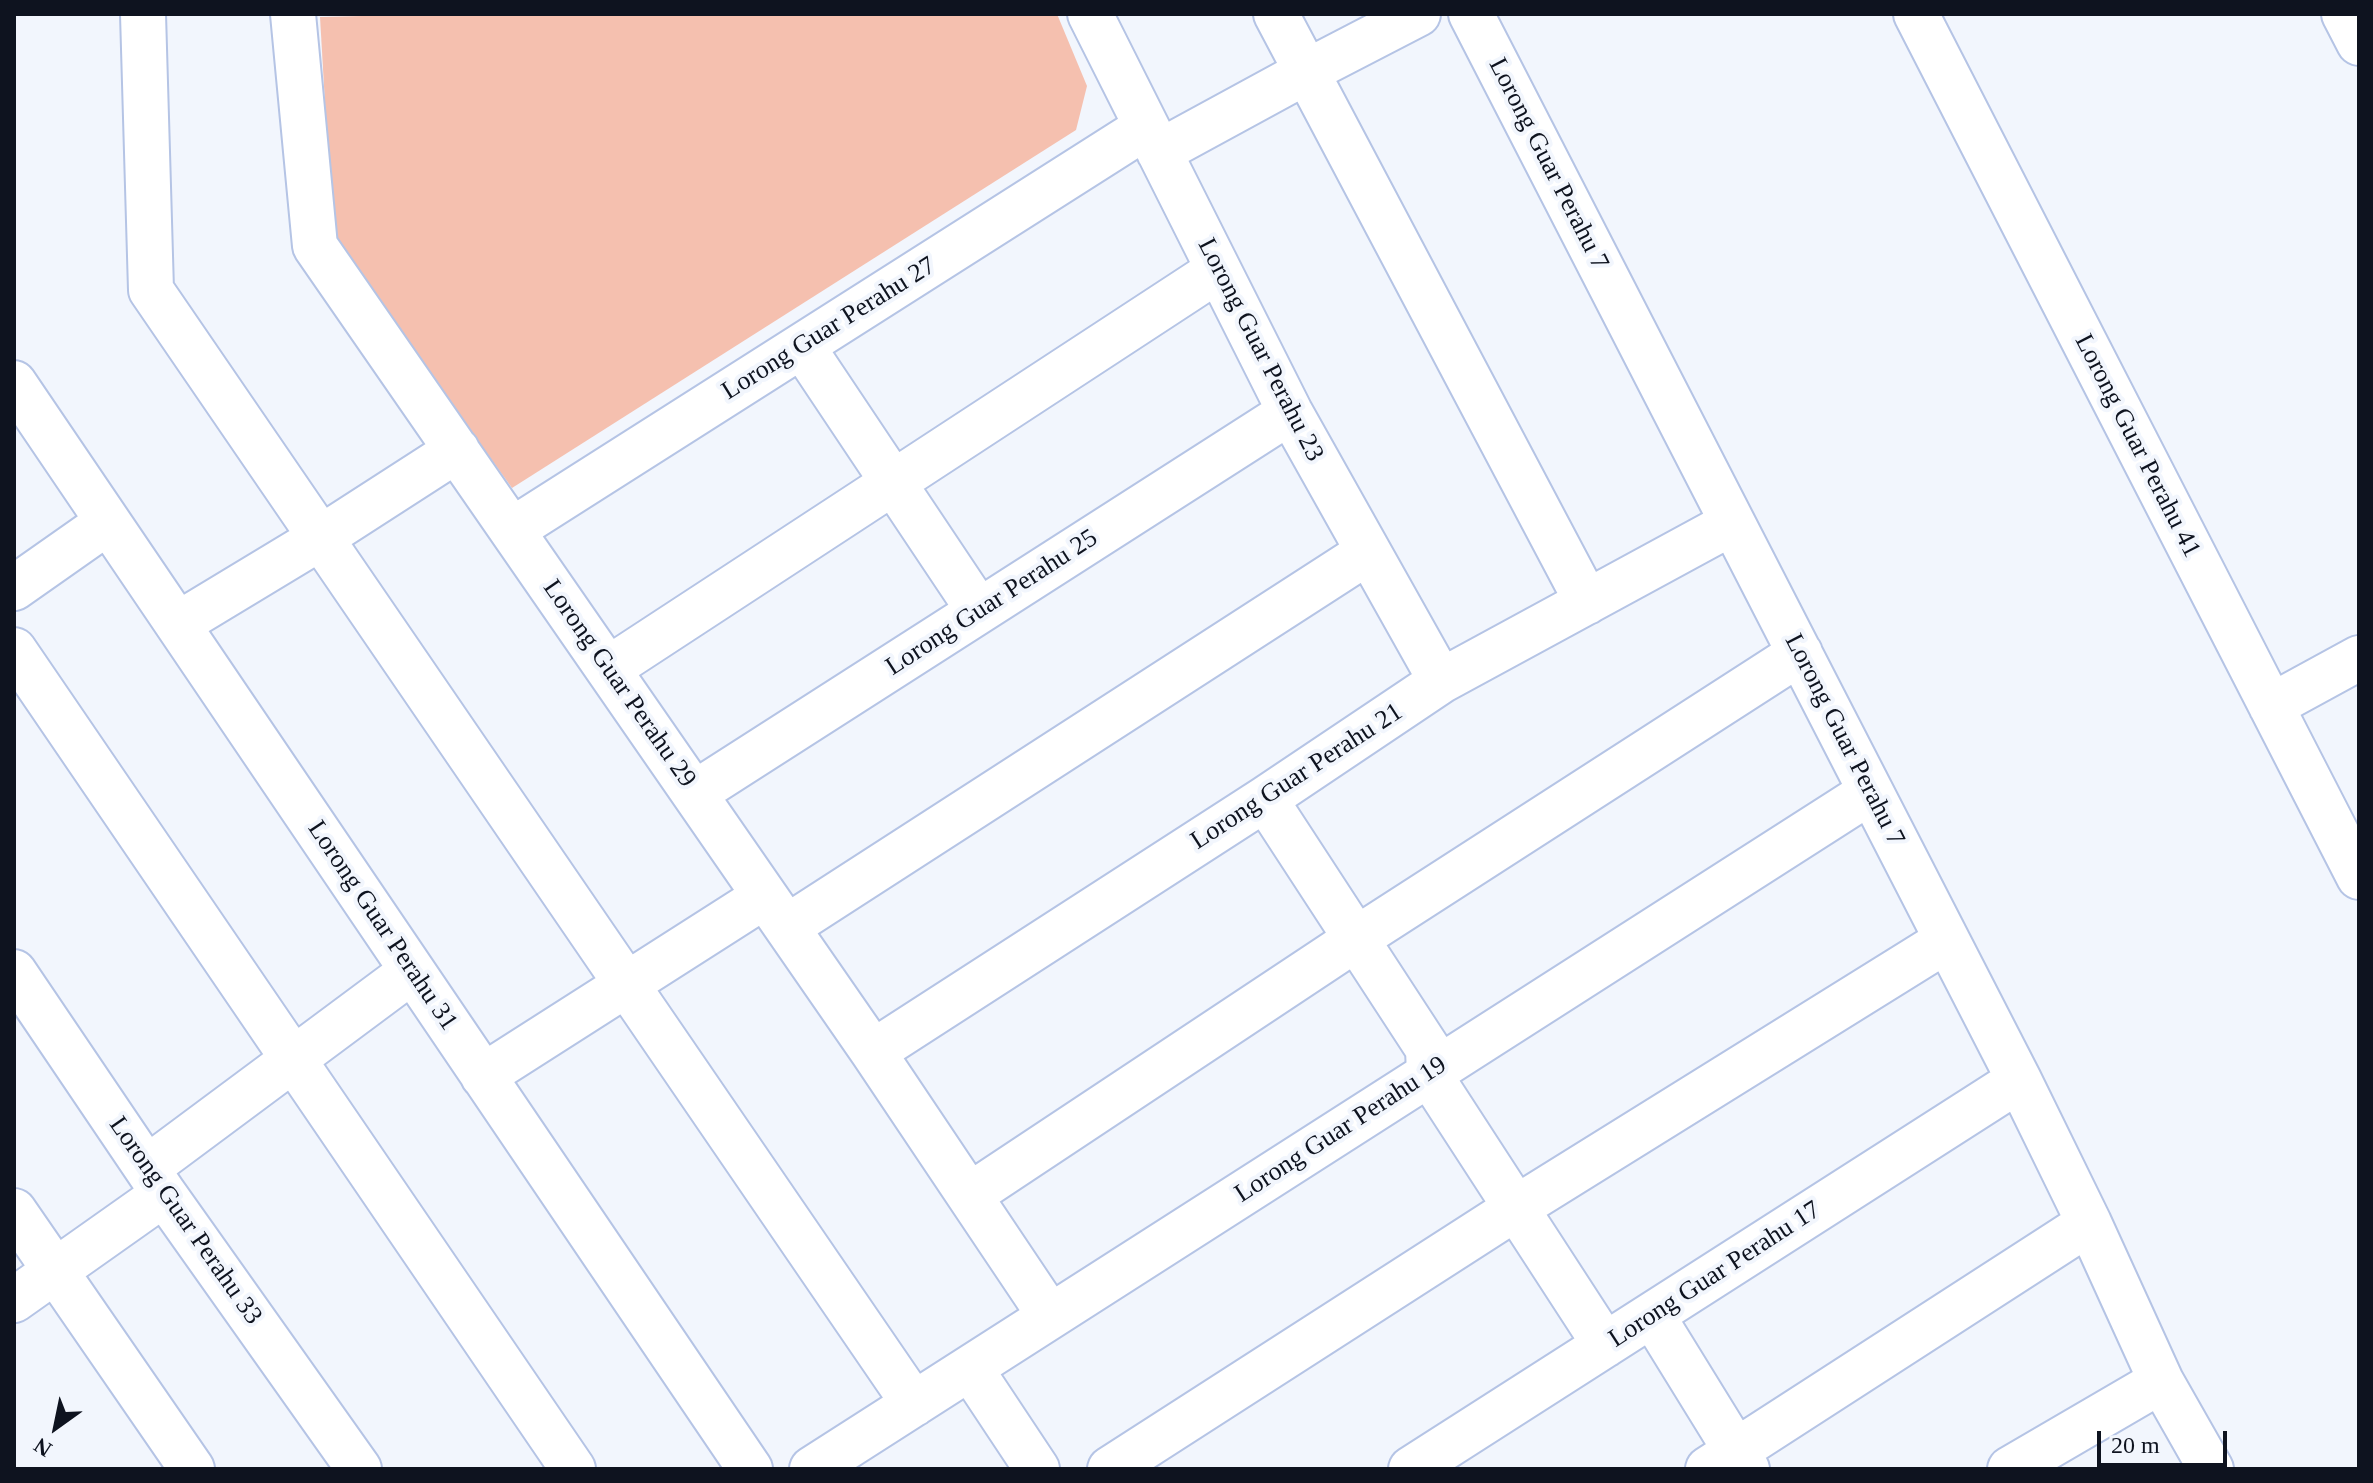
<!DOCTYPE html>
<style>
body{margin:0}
#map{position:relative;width:2373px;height:1483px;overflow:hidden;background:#f2f6fd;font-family:Georgia,serif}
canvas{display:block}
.frame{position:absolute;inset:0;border:16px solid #0e131f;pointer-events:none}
.north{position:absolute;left:16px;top:1387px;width:80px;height:80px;-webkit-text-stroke:6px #f2f6fd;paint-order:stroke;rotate:213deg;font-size:22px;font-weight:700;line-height:32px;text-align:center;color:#0e131f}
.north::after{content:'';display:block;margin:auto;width:28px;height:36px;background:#0e131f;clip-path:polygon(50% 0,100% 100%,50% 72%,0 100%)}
.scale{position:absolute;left:2097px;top:1431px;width:130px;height:36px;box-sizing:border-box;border:4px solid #0e131f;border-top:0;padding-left:10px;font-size:24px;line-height:28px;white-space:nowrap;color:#0e131f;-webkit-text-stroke:6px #f2f6fd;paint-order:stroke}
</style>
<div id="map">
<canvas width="2373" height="1483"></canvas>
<div class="frame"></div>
<div class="north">N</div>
<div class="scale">20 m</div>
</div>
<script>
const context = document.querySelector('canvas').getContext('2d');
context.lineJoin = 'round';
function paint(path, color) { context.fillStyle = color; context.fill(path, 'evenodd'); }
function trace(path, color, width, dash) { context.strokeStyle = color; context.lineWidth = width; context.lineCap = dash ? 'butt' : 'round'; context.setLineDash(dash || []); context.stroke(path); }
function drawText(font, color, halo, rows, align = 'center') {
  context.font = font + ' Georgia,serif'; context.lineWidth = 8; context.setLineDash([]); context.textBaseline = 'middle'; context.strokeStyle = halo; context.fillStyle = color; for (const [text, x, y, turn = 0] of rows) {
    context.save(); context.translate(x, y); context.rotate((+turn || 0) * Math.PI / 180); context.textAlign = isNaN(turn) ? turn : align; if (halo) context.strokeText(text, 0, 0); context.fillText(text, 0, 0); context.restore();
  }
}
const green = new Path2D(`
 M445 14H1057L1087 86 1076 130 512 488 333 240 320 17Z`);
const minor = new Path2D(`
 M143 14 151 290 914 1404
 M293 14 315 246 873 1052 1050 1316
 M1090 14 1290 412 1441 681
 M1276 14 1587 602
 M1471 14 2019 1080 2089 1223 2161 1381 2211 1469
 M1916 14 2359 877
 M2344 14 2359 43
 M1159 152 1306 72 1418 14
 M802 346 979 611
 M14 383 750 1469
 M512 530 1146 127
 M14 588 108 522
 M178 624 322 537 457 450
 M14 650 573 1469
 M608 669 1218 270
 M2271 706 2359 658
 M695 793 1290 412
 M1265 799 1428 1049 1429 1074 1605 1345
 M787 927 1368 552
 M14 972 164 1194 359 1469
 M873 1052 1265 799 1441 681 1732 523
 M483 1076 765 896
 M147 1168 412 971
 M970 1195 1356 939 1800 653
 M14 1211 192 1469
 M14 1300 164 1194
 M1652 1315 1747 1469
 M970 1368 1037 1469
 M812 1469 1870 792
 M1110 1469 1516 1208 1947 940
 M1411 1469 2019 1080
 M1708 1469 2089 1223
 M2010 1469 2161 1381`);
const streetNames = [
 ["Lorong Guar Perahu 7",1548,164,63],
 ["Lorong Guar Perahu 27",829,329,-32],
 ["Lorong Guar Perahu 23",1260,350,63],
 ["Lorong Guar Perahu 41",2137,446,63],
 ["Lorong Guar Perahu 25",992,603,-33],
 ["Lorong Guar Perahu 29",619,684,55],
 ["Lorong Guar Perahu 7",1844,740,63],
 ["Lorong Guar Perahu 21",1297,777,-33],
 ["Lorong Guar Perahu 31",382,926,56],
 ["Lorong Guar Perahu 19",1341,1130,-33],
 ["Lorong Guar Perahu 33",185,1221,55],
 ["Lorong Guar Perahu 17",1715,1275,-33]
];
paint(green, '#f5c0af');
trace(minor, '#b5c4e5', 48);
trace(minor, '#fff', 44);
drawText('26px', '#0e131f', '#f2f6fd', streetNames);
</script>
